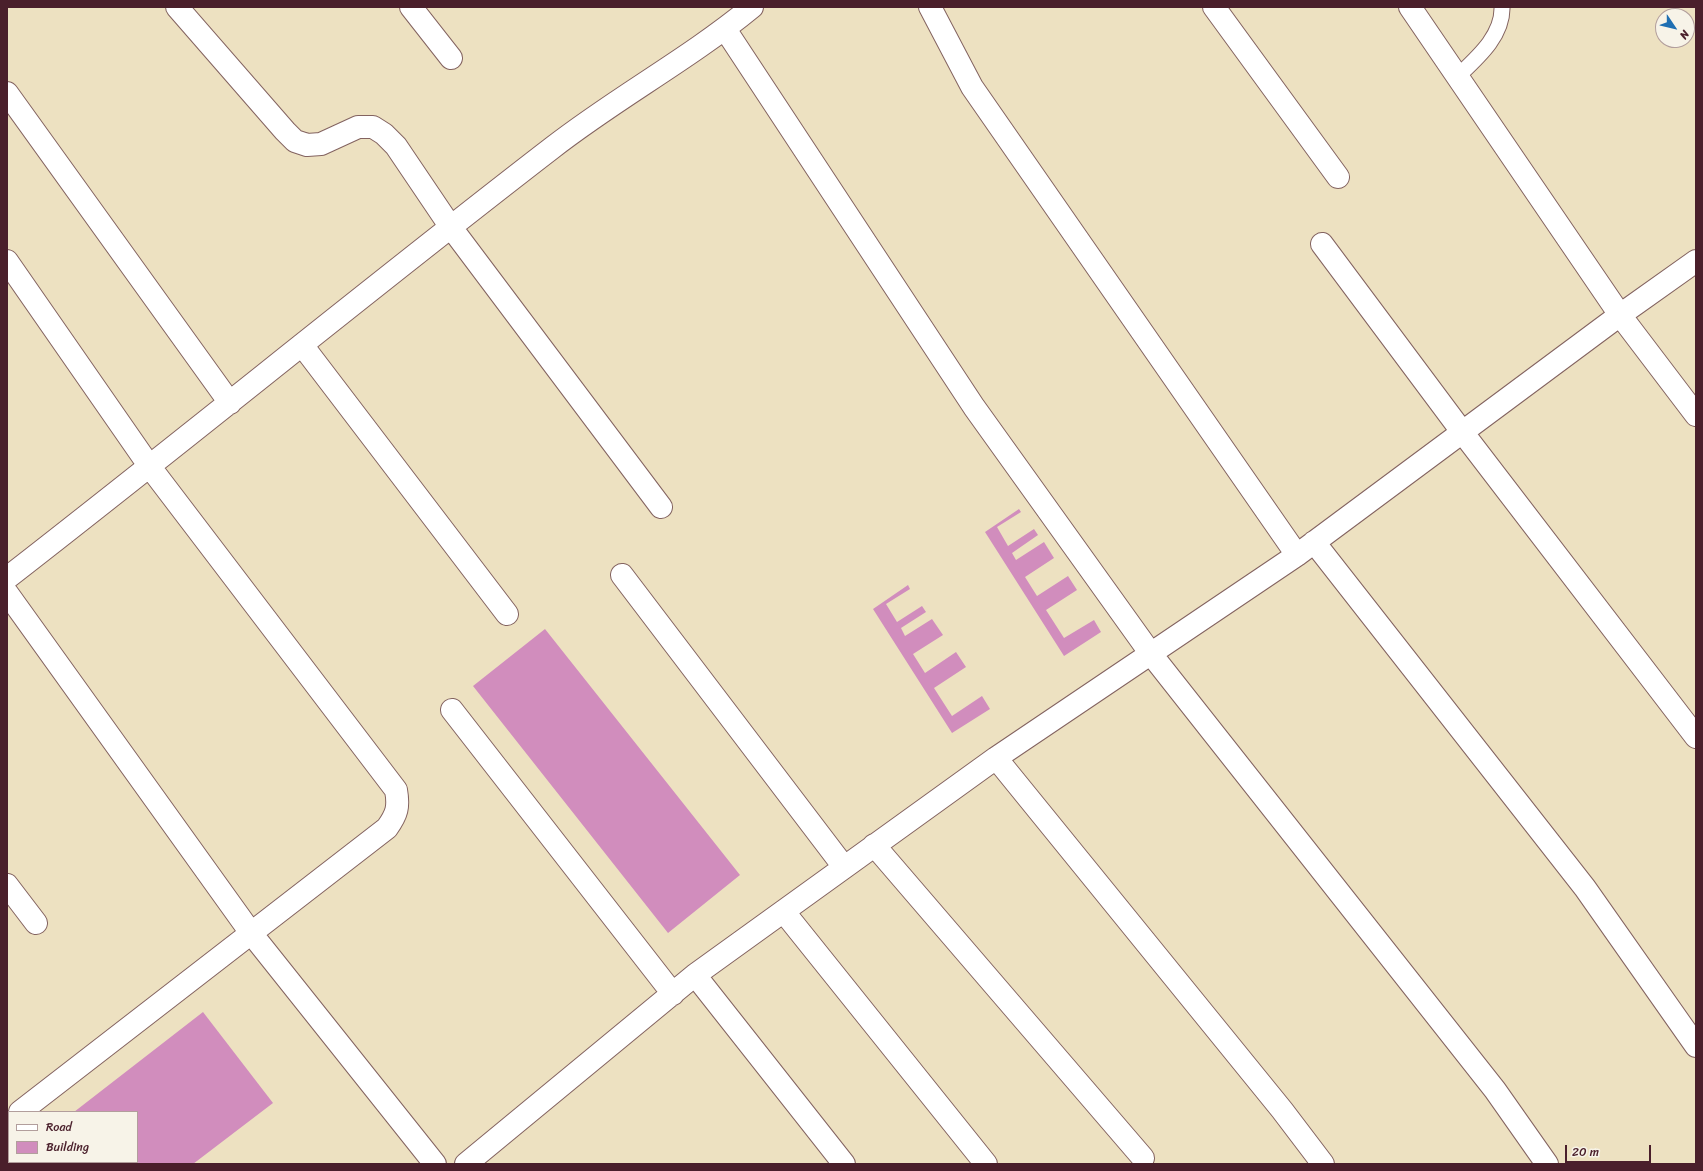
<!DOCTYPE html>
<style>
body{margin:0}
#map{position:relative;width:1703px;height:1171px;overflow:hidden;background:#ede1c1;font-family:Sriracha,sans-serif}
canvas{display:block}
.frame{position:absolute;inset:0;border:8px solid #4a1f2b;pointer-events:none}
.legend{position:absolute;left:8px;top:1111px;width:130px;height:52px;box-sizing:border-box;background:#f7f3e8;border:1px solid #b29e9c;margin:0;padding:5px 7px;list-style:none;font-size:12px;color:#4a1f2b}
.legend li{display:flex;align-items:center;gap:8px;height:20px}
.legend b{width:20px;border:1px solid #b29e9c}
.north{position:absolute;left:1655px;top:8px;width:40px;height:40px;box-sizing:border-box;background:#f7f3e8;border:1px solid #b29e9c;border-radius:50%;rotate:125deg;font-size:11px;font-weight:700;line-height:16px;text-align:center;color:#4a1f2b}
.north::after{content:'';display:block;margin:auto;width:14px;height:18px;background:#1f6fb2;clip-path:polygon(50% 0,100% 100%,50% 72%,0 100%)}
.scale{position:absolute;left:1565px;top:1145px;width:86px;height:18px;box-sizing:border-box;border:2px solid #4a1f2b;border-top:0;padding-left:5px;font-size:12px;line-height:14px;white-space:nowrap;color:#4a1f2b;-webkit-text-stroke:3px #f7f3e8;paint-order:stroke}
</style>
<div id="map">
<canvas width="1703" height="1171"></canvas>
<div class="frame"></div>
<ul class="legend">
<li><b style="height:5px;background:#fff"></b>Road</li>
<li><b style="height:11px;background:#d18dbd"></b>Building</li>
</ul>
<div class="north">N</div>
<div class="scale">20 m</div>
</div>
<script>
const context = document.querySelector('canvas').getContext('2d');
context.lineJoin = 'round';
function paint(path, color) { context.fillStyle = color; context.fill(path, 'evenodd'); }
function trace(path, color, width, dash) { context.strokeStyle = color; context.lineWidth = width; context.lineCap = dash ? 'butt' : 'round'; context.setLineDash(dash || []); context.stroke(path); }
const building = new Path2D(`
 M1019 509 1021 512 997 527 1008 546 1034 529 1038 535 1012 553 1016 560 1044 542 1054 558 1025 577 1037 596 1068 576 1077 590 1046 610 1064 638 1094 620 1101 632 1064 656 985 532Z
 M908 585 910 589 886 604 897 622 922 606 926 612 901 628 905 636 932 619 943 635 913 654 925 673 956 652 966 667 934 688 952 716 982 696 990 709 952 733 873 609Z
 M545 629 740 875 668 933 473 686Z
 M203 1012 273 1103 193 1164H7L9 1162H137V1112H74Z`);
const lane = new Path2D(`
 M1457 77C1477 58 1503 36 1502 7`);
const street = new Path2D(`
 M177 7 285 131 295 141 307 145 321 144 358 127H373L384 134 396 146 450 226 661 507
 M411 7 451 58
 M930 7 972 87 1297 555
 M1214 7 1338 177
 M1410 7 1620 315 1696 415
 M725 29 974 407 1151 654 1495 1090 1547 1164
 M7 93 230 403
 M1322 244 1463 433 1696 737
 M7 261 150 467 396 790C399 807 397 814 387 828L20 1112
 M302 345 507 614
 M1314 542 1585 888 1696 1046
 M622 575 844 867
 M7 578C190 436 369 289 552 148 616 98 689 59 752 7
 M7 593 251 933 435 1164
 M452 710 673 994
 M996 758 1282 1110 1323 1164
 M874 845 1143 1158
 M7 885 36 923
 M784 912 986 1164
 M695 975 844 1164
 M466 1164 695 975 996 758 1297 555 1620 315 1696 261`);
paint(building, '#d18dbd');
trace(lane, '#836360', 17);
trace(street, '#836360', 24);
trace(lane, '#fff', 15);
trace(street, '#fff', 22);
</script>
